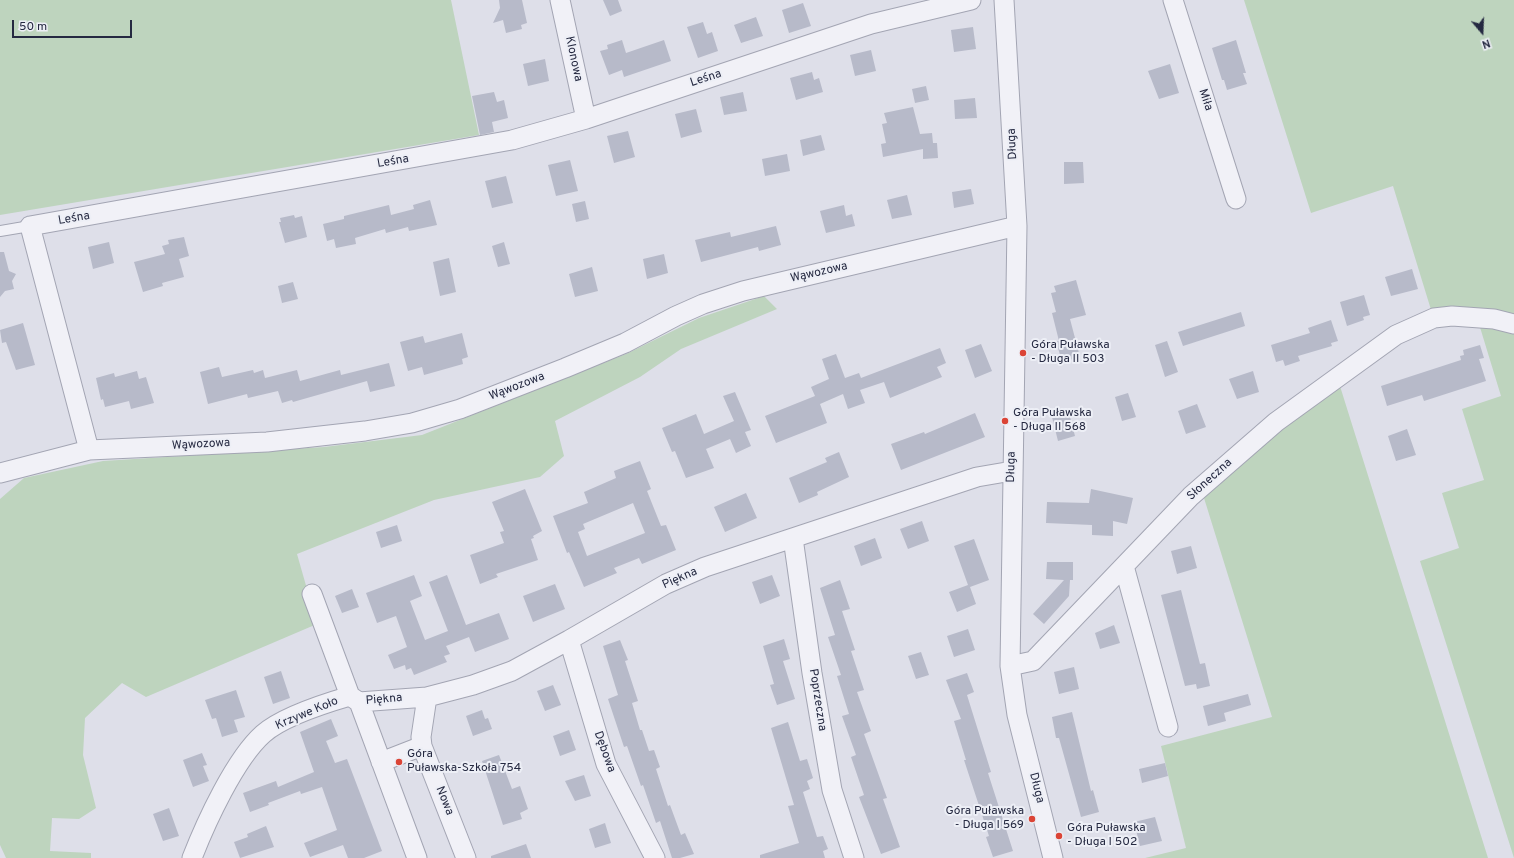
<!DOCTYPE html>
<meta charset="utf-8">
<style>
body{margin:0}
#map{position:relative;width:1514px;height:858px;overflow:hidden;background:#dedfe9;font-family:Overpass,sans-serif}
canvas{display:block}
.north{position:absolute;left:1462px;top:12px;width:40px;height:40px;-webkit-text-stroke:3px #edeff6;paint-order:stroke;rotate:161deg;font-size:11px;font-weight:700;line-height:16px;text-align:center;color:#252941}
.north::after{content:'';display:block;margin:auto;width:14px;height:18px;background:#252941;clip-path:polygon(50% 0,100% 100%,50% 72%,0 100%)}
.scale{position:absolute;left:12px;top:20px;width:120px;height:18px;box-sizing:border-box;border:2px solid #252941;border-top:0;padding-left:5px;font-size:12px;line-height:14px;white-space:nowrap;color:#252941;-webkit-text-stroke:3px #edeff6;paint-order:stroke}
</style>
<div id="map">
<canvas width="1514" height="858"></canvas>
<div class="north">N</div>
<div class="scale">50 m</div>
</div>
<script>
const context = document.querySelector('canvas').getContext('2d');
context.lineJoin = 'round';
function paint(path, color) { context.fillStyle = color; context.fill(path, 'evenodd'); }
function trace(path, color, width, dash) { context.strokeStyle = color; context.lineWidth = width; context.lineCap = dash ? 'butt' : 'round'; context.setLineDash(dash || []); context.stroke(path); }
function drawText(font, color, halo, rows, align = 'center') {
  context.font = font + ' Overpass,sans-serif'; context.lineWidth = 4; context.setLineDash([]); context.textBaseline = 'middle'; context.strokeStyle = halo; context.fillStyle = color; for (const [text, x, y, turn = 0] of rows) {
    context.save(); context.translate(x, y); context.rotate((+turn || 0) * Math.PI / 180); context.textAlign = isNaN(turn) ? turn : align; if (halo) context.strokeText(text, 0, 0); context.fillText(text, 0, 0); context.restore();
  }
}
const green = new Path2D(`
 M0 0H451L479 135 0 215Z
 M1244 0H1514V316L1432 313 1393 186 1311 213Z
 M764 296 777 309 681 349 640 377 555 421 564 456 540 477 434 500 297 554 317 624 146 697 122 683 85 718 83 755 96 808 79 819 52 818 50 851 91 853V858H6L0 845V499L24 478 103 461 324 447 422 435 626 354 699 318Z
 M1479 324 1514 330V858L1420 561 1459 548 1442 493 1484 480 1462 409 1501 396Z
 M1339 383 1488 858H1145L1186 848 1161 746 1272 717 1204 498 1244 458Z`);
const building = new Path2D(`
 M499 0H522L527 23 521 25 522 29 506 33 503 20 493 23 500 8Z
 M603 0H618L622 11 610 16Z
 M803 3 811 26 789 33 782 10Z
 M756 17 763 36 741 43 734 25Z
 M703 22 707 34 712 32 718 51 698 58 687 27Z
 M973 27 976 49 954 52 951 30Z
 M622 40 626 53 664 40 671 61 624 77 622 70 609 75 600 51 608 49 607 45Z
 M1236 40 1246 73H1243L1247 84 1227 90 1224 80H1222L1212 48Z
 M871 50 876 71 855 76 850 55Z
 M545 59 549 81 528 86 523 64Z
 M1170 64 1179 93 1159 99 1148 71Z
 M812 72 814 80 819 78 823 92 796 100 790 78Z
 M926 86 929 100 915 103 912 89Z
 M494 92 497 102 504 100 508 118 492 122 494 132 480 135 472 96Z
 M743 92 747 111 724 115 720 97Z
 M975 98 977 118 955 119 954 100Z
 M913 107 920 134 932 133 933 143H937L938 158 923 159V149L883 157 881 144 886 143 882 124 887 123 884 113Z
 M696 109 702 132 681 138 675 114Z
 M628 131 635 157 614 163 607 136Z
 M821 135 825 150 803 156 800 140Z
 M787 154 790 171 765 176 762 159Z
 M570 160 578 191 556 196 548 165Z
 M1064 162H1083L1084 183 1064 184Z
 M506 176 513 203 492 208 485 181Z
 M971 189 974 204 954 208 952 192Z
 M907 195 912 215 892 219 887 200Z
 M430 200 437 225 409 231 408 227 386 233 385 229 355 238 356 244 336 248 334 239 327 241 323 224 344 219V216L389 205 391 215 414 209 413 205Z
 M585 201 589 219 576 222 572 204Z
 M844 205 846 216 852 214 855 226 826 233 820 211Z
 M294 215 295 218 302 216 307 237 285 243 279 222H281L280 218Z
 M776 226 781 245 759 251 758 247 701 262 695 240 730 232 731 237Z
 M184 237 189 256 179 259 184 277 162 283 163 286 143 292 134 262 165 254 162 246 169 244 168 240Z
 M109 242 114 263 93 269 88 247Z
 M504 242 510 264 498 267 492 246Z
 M0 252H4L9 271 16 274 12 281 14 289 5 291 0 297Z
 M664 254 668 273 647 279 643 259Z
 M449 258 456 292 440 296 433 262Z
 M592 267 598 291 575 297 569 274Z
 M1412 269 1418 289 1391 296 1385 277Z
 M1076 280 1086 315 1070 319 1080 357 1062 362 1056 341H1059L1052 313 1056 312 1051 293 1056 292 1054 286Z
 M293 282 298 299 282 303 278 286Z
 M1364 295 1370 315 1363 317 1364 320 1347 326 1340 302Z
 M1241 312 1245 326 1183 346 1178 332Z
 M1331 320 1338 341 1331 343 1332 346 1298 356 1300 361 1285 366 1283 360 1276 362 1271 345 1310 333 1308 328Z
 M23 323 35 365 16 370 6 342 2 343 0 330Z
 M462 333 468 357 462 359 463 364 424 375 422 367 408 371 400 342 423 336 425 343Z
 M1167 341 1178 372 1165 377 1155 345Z
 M981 344 992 371 975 378 965 350Z
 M1480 345 1484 358 1479 359 1486 381 1424 401 1422 395 1387 406 1381 386 1461 360 1460 356 1464 355 1463 350Z
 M940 348 946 363 937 367 942 377 890 398 884 382 860 390 865 403 848 409 843 394 820 404 827 423 776 443 765 416 815 396 811 387 829 379 822 359 836 354 845 378 859 373 861 378Z
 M389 363 395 386 370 392 367 381 293 402 292 400 282 403 278 391 248 398 247 394 208 404 200 372 219 367 222 377 253 370 254 373 263 370 265 378 297 370 300 381 340 370 341 375Z
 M137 371 139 379 146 377 154 403 131 409 129 401 105 407 103 399 101 400 96 378 114 373 115 377Z
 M1253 371 1259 392 1237 399 1229 379Z
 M735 392 751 430 745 432 751 446 736 453 730 439 706 449 714 468 686 478 675 451 672 452 662 428 696 414 704 434 734 421 723 396Z
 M1128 393 1136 417 1122 421 1115 397Z
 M1197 404 1206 427 1186 434 1178 411Z
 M975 413 985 437 901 470 891 444 924 432 925 434Z
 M1069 413 1075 436 1058 441 1052 417Z
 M1407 429 1416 455 1396 461 1388 436Z
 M839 452 849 477 817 492 818 495 799 503 789 478 827 462 825 458Z
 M640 461 651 489 647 491 661 526 666 525 676 550 642 564 639 558 614 568 617 573 584 587 569 552 567 553 553 516 588 503 584 492 616 478 614 471ZM633 503 645 533 587 556 578 532 585 529 583 524Z
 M525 489 542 531 533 536 534 538 531 539 538 560 496 574 498 577 480 584 470 555 504 543 500 532 504 531 492 502Z
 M1091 489 1133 498 1127 524 1113 521V536L1092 535V525L1046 523 1047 502 1089 503Z
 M746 493 757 518 725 532 714 507Z
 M922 521 929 541 908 549 900 529Z
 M397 525 402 541 381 548 376 532Z
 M875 538 882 558 861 566 854 546Z
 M974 539 989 580 970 587 976 604 957 612 949 592 968 585 954 546Z
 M1191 546 1197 568 1177 574 1171 551Z
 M1047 562H1073V580H1070L1069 596 1044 624 1033 614 1064 580 1046 579Z
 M414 575 422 596 410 601 425 640 448 631 429 582 447 575 466 625 499 613 509 639 475 652 469 637 446 646 450 654 444 656 447 662 414 675 411 668 406 670 405 665 394 669 388 655 407 647 396 616 377 623 366 593Z
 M772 575 780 596 760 604 752 582Z
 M840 580 850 609 842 611 855 650 851 651 864 690 857 692 871 731 864 734 887 798 883 799 900 847 881 854 859 797 864 795 851 757 856 755 842 716 849 714 837 676 841 675 828 637 835 635 820 588Z
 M555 584 565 609 533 622 523 596Z
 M352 589 359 607 342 613 335 596Z
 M1181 590 1200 664 1205 663 1210 686 1197 689 1196 684 1185 686 1161 595Z
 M1114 625 1120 643 1100 649 1095 633Z
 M968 629 975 650 954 657 947 636Z
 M784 639 790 659 783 661 795 699 777 705 770 685 774 684 763 646Z
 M620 640 628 660 625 661 638 701 632 703 640 730H642L649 751 654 750 660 767 656 769 668 806 670 805 681 835 685 833 694 854 680 858H672L660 821 656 823 643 785 641 786 627 746 624 747 608 699 618 695 603 646Z
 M921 652 929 675 916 679 908 656Z
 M1074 667 1079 689 1059 694 1054 672Z
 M281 671 290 698 273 704 264 677Z
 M967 673 974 692 967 695 991 772 988 773 1013 851 993 857 986 837 989 836 964 760H966L954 721 961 719 946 680Z
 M553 685 561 705 545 711 537 691Z
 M236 690 245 717 234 720 238 732 222 737 216 718 212 719 205 700Z
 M1248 694 1251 705 1224 713 1226 721 1208 726 1203 706Z
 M482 710 485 719 488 718 492 729 473 736 466 716Z
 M1072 712 1091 791 1093 790 1099 812 1081 817 1059 738H1056L1052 717Z
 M331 719 338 736 326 741 335 763 347 759 382 851 364 858H348L343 845 310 857 304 843 337 830 322 787 301 794 300 791 268 803 269 805 250 812 243 793 276 781 278 787 314 772 300 732Z
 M788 722 800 761 807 759 813 778 807 781 810 789 803 792 817 837 823 836 828 849 823 851 825 858H760V855L799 843 788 806 794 805 771 728Z
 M569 730 576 750 560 756 553 736Z
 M202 753 207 765 203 766 209 781 193 787 183 760Z
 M499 755 512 789 520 786 528 809 520 813 522 819 503 825 482 761Z
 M1165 763 1168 776 1142 783 1139 769Z
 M584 775 591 796 575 801 565 781Z
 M169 808 179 836 163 841 153 814Z
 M1155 817 1162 841 1140 846 1134 822Z
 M605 823 611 843 595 848 589 829Z
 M266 826 274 847 240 858 234 842 248 837 247 834Z
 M526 844 531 858H491V856Z`);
const service = new Path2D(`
 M0 231 30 226`);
const minor = new Path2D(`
 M560 0 586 119
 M1004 0 1017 226 1010 666 1017 715 1053 858
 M1173 0 1236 199
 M89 450 30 226 512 140 586 119 871 24 971 0
 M0 473 89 450 267 442 365 431 412 423 460 409 565 368 625 343 676 316 703 304 743 291 1017 226
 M793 538 812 673 832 790 854 858
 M1124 566 1168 727
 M312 594 350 696
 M569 640 606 764 655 858
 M1010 666 1033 661 1191 496 1276 422 1396 335 1434 318 1452 316 1494 319 1514 324
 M350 696 359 702 417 858
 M427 697 421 737 422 746 466 858
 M359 702 427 697 473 685 512 671 569 640 666 584 705 567 977 477 1012 471
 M381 762 422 746
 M192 858C206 822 235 759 263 734 282 717 326 703 350 696`);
const markers = [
 [1023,353,4,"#db4436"],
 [1005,421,4,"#db4436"],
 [399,762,4,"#db4436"],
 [1032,819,4,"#db4436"],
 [1059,836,4,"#db4436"]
];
const streetNames = [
 ["Klonowa",573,59,78],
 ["Leśna",706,79,-18],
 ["Miła",1205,100,72],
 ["Długa",1013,144,-93],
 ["Leśna",393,162,-10],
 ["Leśna",74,219,-10],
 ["Wąwozowa",819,273,-13],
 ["Wąwozowa",517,387,-21],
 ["Wąwozowa",201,445,-3],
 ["Długa",1012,467,-89],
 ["Słoneczna",1210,480,-42],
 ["Piękna",680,579,-24],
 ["Piękna",384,700,-5],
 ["Poprzeczna",817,700,81],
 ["Krzywe Koło",307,714,-23],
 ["Dębowa",604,752,70],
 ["Długa",1036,788,76],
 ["Nowa",444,801,68]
];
const poiNames = [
 ["Góra Puławska",1031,346],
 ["- Długa II 503",1031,360],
 ["Góra Puławska",1013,414],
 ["- Długa II 568",1013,428],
 ["Góra",407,755],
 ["Puławska-Szkoła 754",407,769],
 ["Góra Puławska",1024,812,"right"],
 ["- Długa I 569",1024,826,"right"],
 ["Góra Puławska",1067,829],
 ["- Długa I 502",1067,843]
];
paint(green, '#bed4be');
paint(building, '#b7bac9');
trace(service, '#a3a5b3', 12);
trace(minor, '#a3a5b3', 21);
trace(service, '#f1f1f7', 10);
trace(minor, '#f1f1f7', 19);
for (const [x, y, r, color] of markers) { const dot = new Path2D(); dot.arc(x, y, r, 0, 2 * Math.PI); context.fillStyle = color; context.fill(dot); trace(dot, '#edeff6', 1.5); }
drawText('12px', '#252941', '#edeff6', streetNames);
drawText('12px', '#252941', '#edeff6', poiNames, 'left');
</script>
